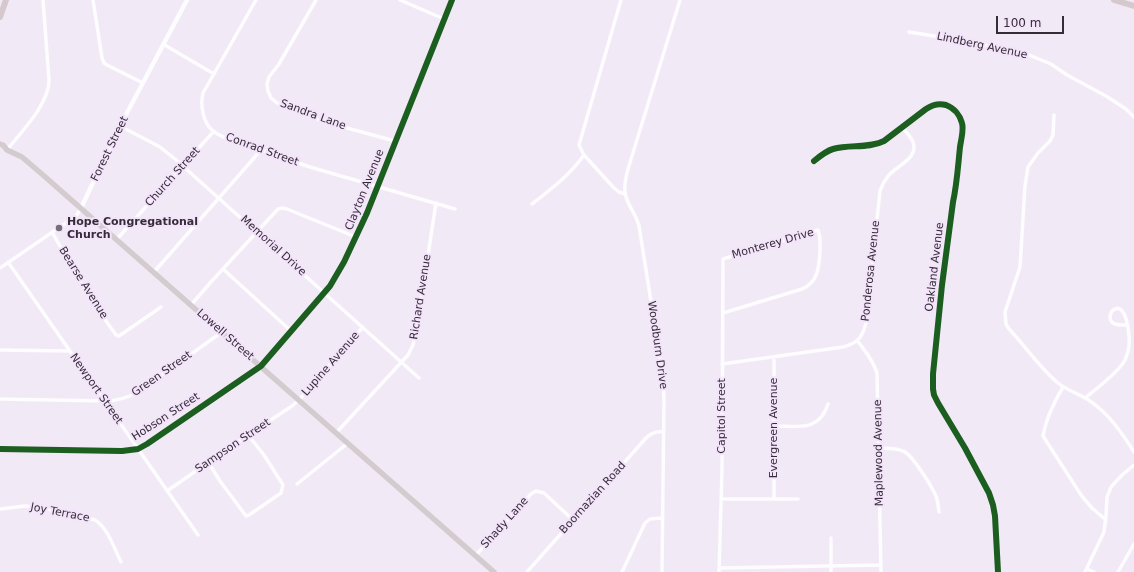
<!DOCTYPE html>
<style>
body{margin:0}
#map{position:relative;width:1134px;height:572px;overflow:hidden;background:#f2e9f6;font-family:"DejaVu Sans",sans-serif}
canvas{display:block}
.scale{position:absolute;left:996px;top:16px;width:68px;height:18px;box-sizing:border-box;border:2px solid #342d36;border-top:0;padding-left:5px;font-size:12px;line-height:14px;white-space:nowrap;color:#342d36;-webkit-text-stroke:3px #f4e4fb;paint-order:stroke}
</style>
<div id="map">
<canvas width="1134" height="572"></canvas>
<div class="scale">100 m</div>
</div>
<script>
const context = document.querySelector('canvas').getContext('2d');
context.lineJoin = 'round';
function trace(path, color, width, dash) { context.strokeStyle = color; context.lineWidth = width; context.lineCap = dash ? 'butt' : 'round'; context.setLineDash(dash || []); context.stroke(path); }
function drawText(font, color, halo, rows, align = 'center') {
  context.font = font + ' "DejaVu Sans",sans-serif'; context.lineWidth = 4; context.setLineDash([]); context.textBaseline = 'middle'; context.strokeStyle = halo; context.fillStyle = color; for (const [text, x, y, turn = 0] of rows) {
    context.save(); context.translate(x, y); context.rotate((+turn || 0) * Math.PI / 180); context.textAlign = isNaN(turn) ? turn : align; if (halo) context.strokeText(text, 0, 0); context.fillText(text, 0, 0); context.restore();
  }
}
const minor = new Path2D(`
 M93 0 102 58 104 63 107 65 143 83
 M256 0 203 93C200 105 203 122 212 130 216 134 221 136 226 138L310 167 455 209
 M316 0 279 64 269 77 267 84 268 91 271 98 277 103 286 107 321 121 395 141
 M400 0 444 19
 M621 0 579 145 584 155 614 188 619 192 625 194
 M909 32 971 42 1029 55 1051 64 1067 75 1106 96 1126 109 1134 117
 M163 44 214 74
 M1054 115 1053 135 1050 141 1038 153 1028 167 1025 186 1020 267 1005 312 1006 324 1009 329C1026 347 1039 367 1058 383 1068 391 1080 394 1090 401 1109 414 1122 433 1134 452
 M120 126 160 147 175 159 419 378
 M7 150C22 131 49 104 49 80L43 0
 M814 161C820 156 826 151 833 149 850 144 868 149 884 141L926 109C932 105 939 103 946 105 954 108 960 115 962 123 964 130 961 140 960 147 958 166 957 184 953 202L942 285 933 374V389L934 395 938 403 965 448 989 493 993 505 995 516 998 572
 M532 204C551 189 570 175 584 155
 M52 232 89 297 116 335 119 336 161 307
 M117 239 214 131
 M8 262 198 535
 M0 268 76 216 81 208
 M223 269 291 331
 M154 272 261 150
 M191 305 210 283 278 209 282 208 287 209 356 237
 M857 340C865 351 873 360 877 373L881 572
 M0 350 69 351
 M774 357V499
 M722 364 843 347C858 343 862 338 866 323L880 191C882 185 885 180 889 175 898 165 919 158 913 142 911 137 906 132 902 127
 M1063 387C1054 402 1046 418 1043 436L1081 495 1092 508 1106 520
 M1085 398C1096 389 1119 372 1125 360 1127 355 1129 350 1129 345 1130 338 1127 298 1112 311 1111 313 1110 315 1110 317 1110 326 1121 325 1127 325
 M0 399 105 401C117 401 127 398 138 392L222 332
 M774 426C798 426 819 432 828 404
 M336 433 408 355 413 345 416 333 436 203
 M878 448C886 448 896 448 903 451 912 454 932 487 936 496 938 501 938 507 939 512
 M0 449 122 451 138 449 147 444 261 366 330 286 344 262 367 213 452 0
 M208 462 220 481 246 516 249 515 281 493 283 485 264 455 248 435
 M297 484 348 443
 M167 491 248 435 292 406 299 400 363 327
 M721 499H798
 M0 509 25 506 44 508 95 520C108 528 114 548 121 562
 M831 538V572
 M475 556 531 494 536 491 544 493 573 520
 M719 568 881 565
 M1087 569 1094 572
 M527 572 646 438C651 433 656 431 663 432
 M622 572 645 523 650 519 662 518
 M662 572 664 400 663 377 639 226C636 213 626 204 625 192 624 184 626 177 628 169L680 0
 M719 572 722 470 723 259 818 230C821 238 820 244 820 252 819 267 818 283 802 289L723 313
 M1085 572 1104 532 1106 516 1107 497 1111 487 1122 475 1134 465
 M1118 572 1134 544`);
const tertiary = new Path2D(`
 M81 208 120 126 187 0`);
const primary = new Path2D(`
 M0 144 3 145 7 150 22 157 43 175 494 572`);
const motorway = new Path2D(`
 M1114 0 1134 6
 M0 17 6 0`);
const cycleway = new Path2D(`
 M814 161C820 156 826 151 833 149 850 144 868 149 884 141L926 109C932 105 939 103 946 105 954 108 960 115 962 123 964 130 961 140 960 147 958 166 957 184 953 202L942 285 933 374V389L934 395 938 403 965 448 989 493 993 505 995 516 998 572
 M0 449 122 451 138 449 147 444 261 366 330 286 344 262 367 213 452 0`);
const markers = [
 [59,228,4,"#766f79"]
];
const streetNames = [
 ["Lindberg Avenue",982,46,12],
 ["Sandra Lane",313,115,20],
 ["Forest Street",110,149,-64],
 ["Conrad Street",262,150,20],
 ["Church Street",173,177,-48],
 ["Clayton Avenue",365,190,-68],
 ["Monterey Drive",773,244,-16],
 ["Memorial Drive",273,246,42],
 ["Oakland Avenue",935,267,-83],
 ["Ponderosa Avenue",871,271,-84],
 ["Bearse Avenue",83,283,58],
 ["Richard Avenue",421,297,-81],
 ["Lowell Street",225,335,41],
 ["Woodburn Drive",657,345,82],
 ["Lupine Avenue",331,364,-49],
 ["Green Street",162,374,-35],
 ["Newport Street",96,389,55],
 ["Capitol Street",722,416,-90],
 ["Hobson Street",166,417,-33],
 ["Evergreen Avenue",774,428,-90],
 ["Sampson Street",233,446,-34],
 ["Maplewood Avenue",879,453,-91],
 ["Boornazian Road",593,498,-48],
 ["Joy Terrace",60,513,11],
 ["Shady Lane",505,523,-48]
];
const poiNames = [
 ["Hope Congregational",67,222],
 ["Church",67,235]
];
trace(minor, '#fdfcfe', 3.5);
trace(tertiary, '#fdfcfe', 4.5);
trace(primary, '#d4cbcf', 5.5);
trace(motorway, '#d6c9ce', 6);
trace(cycleway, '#1b5e20', 6);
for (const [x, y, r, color] of markers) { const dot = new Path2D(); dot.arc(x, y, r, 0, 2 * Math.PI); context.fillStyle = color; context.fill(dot); trace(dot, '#f4e4fb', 1.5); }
drawText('11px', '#342d36', '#f4e4fb', streetNames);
drawText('bold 11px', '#342d36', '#f4e4fb', poiNames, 'left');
</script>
